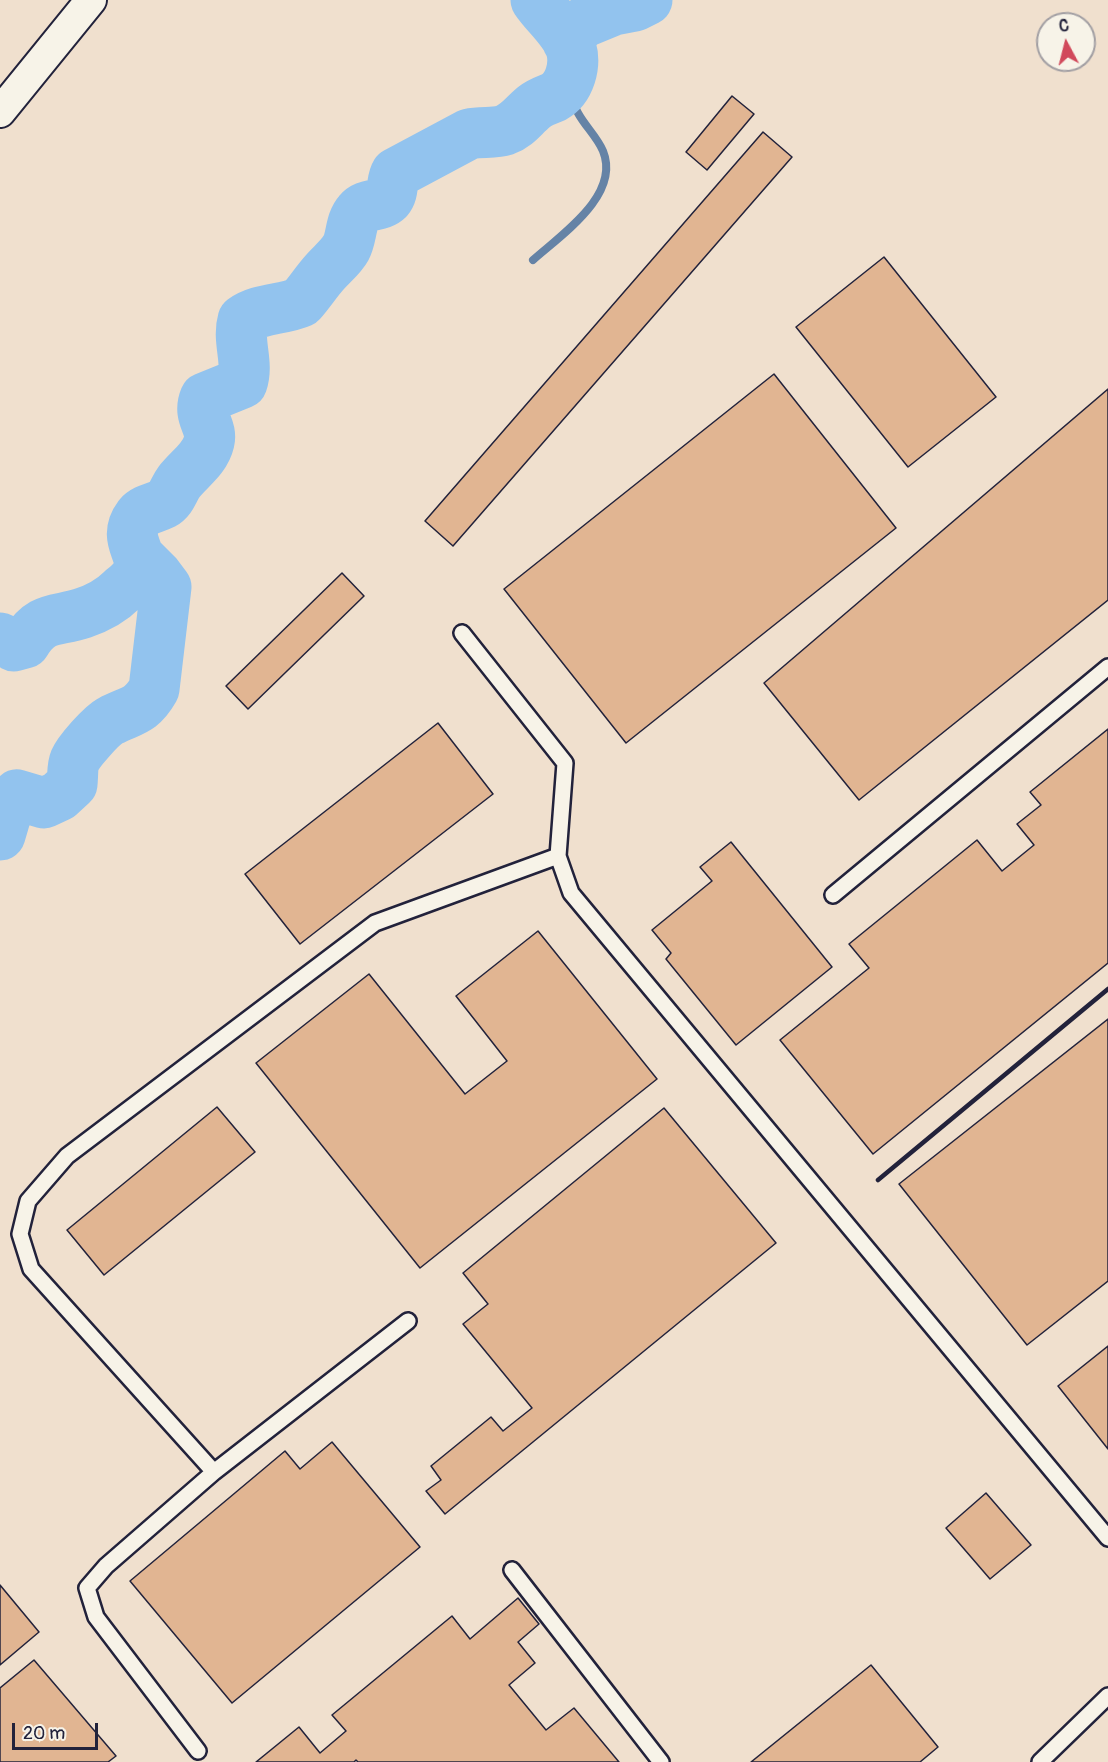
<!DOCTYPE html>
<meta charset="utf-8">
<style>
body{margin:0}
#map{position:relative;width:1108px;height:1762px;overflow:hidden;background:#f0e0ce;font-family:Pangolin,sans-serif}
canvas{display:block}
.north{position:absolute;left:1036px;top:12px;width:60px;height:60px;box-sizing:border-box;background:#f7f3e8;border:2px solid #a29fa3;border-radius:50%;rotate:353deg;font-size:16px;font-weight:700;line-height:24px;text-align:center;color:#22223b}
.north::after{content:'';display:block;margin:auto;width:21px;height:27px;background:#d1495b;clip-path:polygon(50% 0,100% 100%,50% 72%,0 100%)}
.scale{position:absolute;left:12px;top:1723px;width:86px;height:27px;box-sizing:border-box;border:3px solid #22223b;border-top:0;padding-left:8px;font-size:18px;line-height:21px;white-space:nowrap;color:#22223b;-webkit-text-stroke:4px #f7f3e8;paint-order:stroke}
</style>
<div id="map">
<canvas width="1108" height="1762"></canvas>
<div class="north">С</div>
<div class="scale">20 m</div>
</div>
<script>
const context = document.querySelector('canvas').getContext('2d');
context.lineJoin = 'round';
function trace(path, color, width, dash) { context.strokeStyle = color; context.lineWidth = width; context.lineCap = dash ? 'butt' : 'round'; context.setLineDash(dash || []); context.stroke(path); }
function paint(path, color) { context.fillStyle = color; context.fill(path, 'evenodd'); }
const stream = new Path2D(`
 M533 260C561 235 621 195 603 151 597 137 585 126 578 113 573 104 571 92 568 82`);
const river = new Path2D(`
 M568 42 580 24 614 10 635 6 647 0
 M0 638 14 646 25 643C42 615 56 622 83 613 98 608 111 601 122 590 127 586 135 578 138 573 146 553 121 540 139 516 145 509 155 508 163 504 172 499 173 490 179 482 189 469 205 459 209 442 213 426 197 417 205 398L242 383C249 363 237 341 243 320 259 308 283 310 301 302 310 292 316 282 325 272 332 264 341 257 346 248 352 237 350 222 359 212 366 203 380 207 388 199 394 192 391 181 396 173L469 134C482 131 493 134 505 130 518 125 523 116 534 107 540 102 547 100 554 97 570 88 576 65 571 48 565 30 546 15 536 0
 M0 835 10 801 17 795 44 803 59 796 72 784C73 776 72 767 75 760 79 751 101 726 110 721 131 710 141 712 154 689L166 587 157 575 139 557`);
const building = new Path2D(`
 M732 96 754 114 707 170 686 152Z
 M763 132 792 157 453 546 425 521Z
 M884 257 996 397 908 467 796 327Z
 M774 374 896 528 626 743 504 589Z
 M1108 389V600L859 800 764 683Z
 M342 573 364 596 248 709 226 686Z
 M438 723 493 794 300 944 245 874Z
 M1108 729V963L873 1154 780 1040 869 968 849 944 977 840 1002 871 1034 845 1017 824 1041 805 1030 792Z
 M731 842 832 967 736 1045 666 959 671 953 652 930 712 881 700 867Z
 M538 931 657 1079 420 1268 256 1063 369 974 465 1094 507 1061 456 996Z
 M1108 1019V1281L1027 1345 899 1184Z
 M217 1107 255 1152 104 1275 67 1230Z
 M664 1108 776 1243 445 1514 426 1491 441 1480 431 1466 491 1417 503 1431 532 1408 463 1324 488 1304 463 1273Z
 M1108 1346V1449L1058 1386Z
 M332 1442 420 1547 232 1703 130 1581 285 1451 300 1469Z
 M986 1493 1031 1545 990 1579 946 1528Z
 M0 1585 39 1632 0 1665Z
 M518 1598 539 1624 518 1642 535 1663 509 1685 546 1730 574 1708 619 1762H358L356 1760 354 1762H256L299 1727 320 1753 346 1731 332 1715 452 1616 470 1639Z
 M34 1660 116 1756 108 1762H0V1688Z
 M871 1665 938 1747 920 1762H751Z`);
const lane = new Path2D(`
 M462 633 565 763 558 856 571 893 1108 1538
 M833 895 1108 667
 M214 1472 31 1269 20 1234 28 1201 67 1156 375 923 558 856
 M512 1570 661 1762
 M198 1751 96 1617 87 1588 106 1566 214 1472 408 1321
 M1040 1762 1108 1696`);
const street = new Path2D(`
 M0 112 91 0`);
const rail = new Path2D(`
 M878 1180 1108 989`);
trace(stream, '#6583a6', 8);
trace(river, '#92c3ee', 51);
paint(building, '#e1b592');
trace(building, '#22223b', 1.5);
trace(lane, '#22223b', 20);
trace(street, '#22223b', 34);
trace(lane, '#f7f3e8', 15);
trace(street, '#f7f3e8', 30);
trace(rail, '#22223b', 4.5);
</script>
